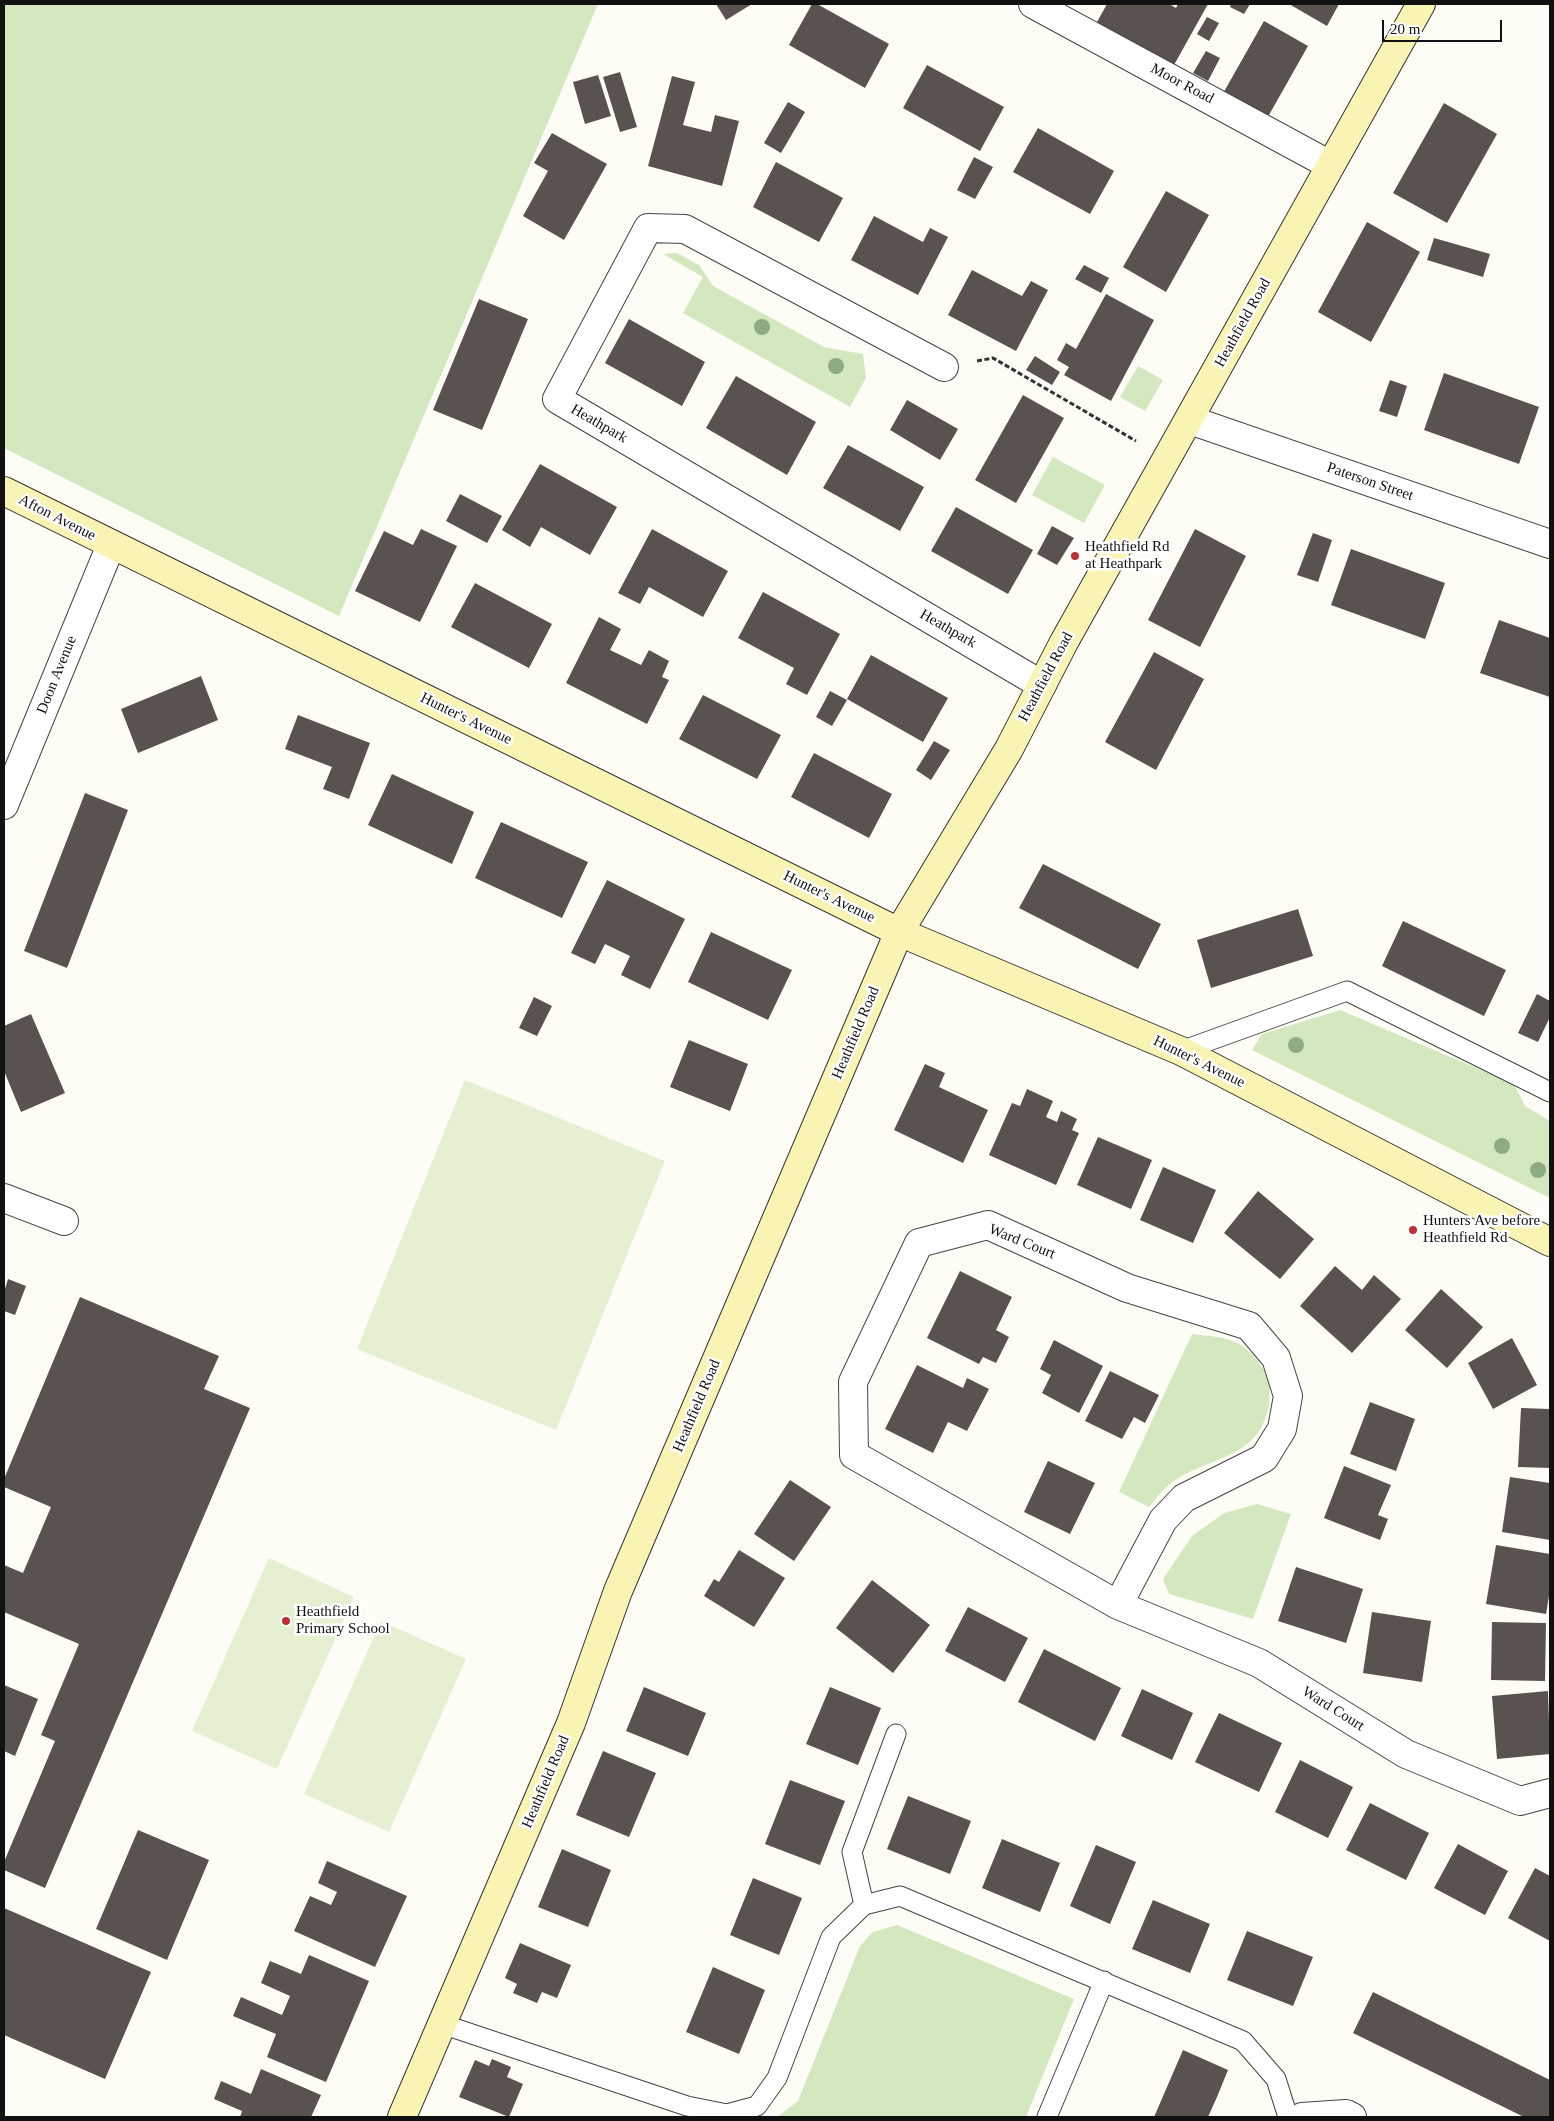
<!DOCTYPE html>
<style>
body{margin:0}
#map{position:relative;width:1554px;height:2121px;overflow:hidden;background:#fefdf5;font-family:Georgia,serif}
canvas{display:block}
.frame{position:absolute;inset:0;border:5px solid #111;pointer-events:none}
.scale{position:absolute;left:1382px;top:20px;width:120px;height:22px;box-sizing:border-box;border:2px solid #111;border-top:0;padding-left:6px;font-size:15px;line-height:18px;white-space:nowrap;color:#111;-webkit-text-stroke:4px #fff;paint-order:stroke}
</style>
<div id="map">
<canvas width="1554" height="2121"></canvas>
<div class="frame"></div>
<div class="scale">20 m</div>
</div>
<script>
const context = document.querySelector('canvas').getContext('2d');
context.lineJoin = 'round';
function paint(path, color) { context.fillStyle = color; context.fill(path, 'evenodd'); }
function trace(path, color, width, dash) { context.strokeStyle = color; context.lineWidth = width; context.lineCap = dash ? 'butt' : 'round'; context.setLineDash(dash || []); context.stroke(path); }
function drawText(font, color, halo, rows, align = 'center') {
  context.font = font + ' Georgia,serif'; context.lineWidth = 5; context.setLineDash([]); context.textBaseline = 'middle'; context.strokeStyle = halo; context.fillStyle = color; for (const [text, x, y, turn = 0] of rows) {
    context.save(); context.translate(x, y); context.rotate((+turn || 0) * Math.PI / 180); context.textAlign = isNaN(turn) ? turn : align; if (halo) context.strokeText(text, 0, 0); context.fillText(text, 0, 0); context.restore();
  }
}
const green = new Path2D(`
 M4 4H598L339 616 4 448Z
 M677 253 699 265 713 286 824 347 863 354 866 378 850 407 683 313 703 277 663 254Z
 M1138 366 1163 380 1145 411 1120 397Z
 M1053 457 1105 485 1084 523 1032 495Z
 M1340 1010 1514 1084 1525 1106 1550 1121V1198L1252 1050 1262 1034Z
 M1192 1334C1228 1338 1245 1338 1265 1372 1270 1380 1270 1395 1269 1405 1259 1461 1206 1456 1170 1484 1162 1490 1156 1499 1149 1507L1119 1492Z
 M1257 1504 1291 1514 1253 1619 1169 1594 1163 1579 1192 1536 1224 1513Z
 M897 1925 1074 1999 1026 2117H777L798 2101 860 1946 873 1932Z`);
const pitch = new Path2D(`
 M465 1080 665 1161 556 1430 357 1349Z
 M269 1558 354 1597 277 1769 192 1731Z
 M381 1621 466 1659 389 1832 304 1794Z`);
const building = new Path2D(`
 M716 4H752L726 20Z
 M812 4H817L889 44 865 88 789 45Z
 M1107 4H1169L1176 8 1178 4H1208L1174 65 1097 22Z
 M1231 4H1250L1244 14 1230 7Z
 M1289 4H1339L1327 26Z
 M1207 17 1219 23 1209 41 1197 34Z
 M1264 21 1308 46 1265 122 1221 97Z
 M1206 51 1220 58 1208 81 1193 73Z
 M927 65 1004 107 980 151 903 108Z
 M620 72 637 127 620 132 603 77Z
 M598 75 611 116 585 124 573 82Z
 M672 76 695 82 683 125 711 132 715 115 739 121 722 186 648 166Z
 M788 102 805 112 781 153 764 143Z
 M1444 103 1497 134 1447 223 1393 193Z
 M1038 128 1114 171 1090 214 1013 172Z
 M552 133 607 164 564 240 523 216 548 171 534 163Z
 M974 157 993 167 975 199 957 190Z
 M776 162 843 198 819 242 753 207Z
 M1166 191 1209 215 1166 292 1123 267Z
 M874 216 923 242 930 228 948 237 918 295 851 260Z
 M1367 222 1420 252 1371 342 1318 312Z
 M1434 238 1490 254 1483 277 1427 260Z
 M1084 265 1109 278 1101 293 1075 279Z
 M972 270 1022 296 1031 281 1048 290 1016 351 948 315Z
 M1106 294 1154 320 1111 401 1064 375 1069 367 1057 360 1066 343 1076 349Z
 M479 299 528 319 482 430 433 410Z
 M629 319 705 362 682 406 605 363Z
 M1035 356 1060 372 1052 385 1026 370Z
 M1444 373 1539 407 1519 464 1424 430Z
 M736 376 816 422 787 475 706 428Z
 M1390 380 1407 386 1397 417 1379 411Z
 M1023 395 1064 418 1016 503 975 480Z
 M907 400 958 429 940 460 890 430Z
 M848 445 924 487 900 531 823 488Z
 M540 464 617 507 590 555 541 527 530 547 502 530Z
 M460 494 502 516 487 543 446 521Z
 M956 507 1033 550 1008 594 931 551Z
 M1052 526 1074 538 1057 565 1037 554Z
 M421 529 457 546 420 622 355 591 384 531 413 545Z
 M652 529 728 571 703 617 649 587 640 604 618 593Z
 M1195 529 1246 556 1200 647 1148 620Z
 M1313 533 1332 540 1318 582 1297 575Z
 M1351 549 1445 583 1425 639 1331 605Z
 M475 583 552 624 529 668 451 627Z
 M763 592 840 634 807 695 786 684 794 668 738 638Z
 M599 617 621 629 610 650 641 665 649 650 669 661 662 677 669 680 647 724 566 683Z
 M1499 620 1550 638V697L1480 673Z
 M1154 652 1204 679 1156 770 1105 742Z
 M871 655 948 698 923 742 847 699Z
 M201 676 218 720 138 753 121 709Z
 M830 691 847 700 832 726 816 717Z
 M703 695 781 735 757 779 679 739Z
 M298 715 370 743 349 799 323 789 332 767 285 749Z
 M934 741 950 750 931 780 916 770Z
 M814 753 892 794 869 838 791 797Z
 M392 774 474 812 452 864 368 825Z
 M85 793 128 810 67 968 24 951Z
 M501 822 588 862 562 918 475 878Z
 M1043 864 1161 924 1138 969 1019 908Z
 M607 880 685 919 650 989 621 975 630 956 605 944 595 964 571 953Z
 M1298 909 1313 956 1211 988 1197 940Z
 M1403 921 1506 970 1484 1016 1382 966Z
 M711 932 792 970 768 1020 688 982Z
 M1537 994 1550 1001V1017L1538 1042 1518 1033Z
 M534 997 552 1006 537 1036 519 1028Z
 M31 1014 65 1093 21 1112 4 1071V1026Z
 M689 1040 748 1064 730 1111 670 1087Z
 M925 1064 945 1073 939 1087 988 1110 963 1163 894 1130Z
 M1027 1089 1053 1101 1046 1117 1057 1122 1061 1111 1077 1119 1072 1130 1079 1133 1056 1185 989 1155 1012 1103 1020 1106Z
 M1098 1137 1152 1160 1131 1209 1077 1185Z
 M1163 1167 1216 1190 1193 1243 1140 1220Z
 M1258 1191 1314 1239 1280 1279 1224 1233Z
 M1335 1266 1362 1290 1374 1275 1401 1299 1352 1353 1300 1306Z
 M960 1271 1012 1297 996 1330 1009 1337 996 1363 983 1357 979 1364 927 1338Z
 M8 1279 26 1286 15 1315 4 1311V1292Z
 M1441 1289 1483 1327 1447 1368 1405 1330Z
 M80 1297 219 1356 204 1389 250 1408 45 1888 4 1870V1862L55 1741 41 1735 79 1644 4 1612V1565L23 1573 51 1507 4 1487V1479Z
 M1512 1338 1537 1385 1493 1409 1468 1363Z
 M1054 1340 1103 1366 1079 1413 1042 1393 1051 1375 1040 1369Z
 M917 1365 963 1388 967 1378 989 1389 967 1431 948 1422 933 1453 885 1429Z
 M1110 1371 1159 1395 1145 1423 1134 1417 1122 1439 1085 1421Z
 M1370 1402 1415 1419 1396 1471 1350 1454Z
 M1521 1408 1550 1409V1468L1518 1467Z
 M1048 1461 1095 1483 1070 1534 1024 1512Z
 M1344 1466 1391 1485 1378 1515 1388 1519 1380 1540 1324 1518Z
 M1510 1477 1550 1483V1540L1502 1532Z
 M790 1480 831 1507 794 1561 754 1534Z
 M1496 1545 1550 1554V1590L1546 1614 1486 1604Z
 M739 1550 785 1578 754 1627 704 1596 714 1579 719 1582Z
 M1296 1567 1363 1589 1346 1643 1278 1621Z
 M872 1580 930 1625 893 1673 836 1628Z
 M968 1607 1028 1638 1005 1682 945 1651Z
 M1372 1612 1431 1621 1422 1682 1363 1673Z
 M1492 1622 1546 1623 1545 1681 1491 1680Z
 M1044 1649 1121 1688 1095 1741 1018 1702Z
 M4 1685 38 1699 15 1756 4 1751Z
 M644 1687 706 1713 688 1756 626 1731Z
 M830 1687 881 1708 858 1765 806 1744Z
 M1142 1689 1193 1713 1172 1760 1121 1736Z
 M1548 1691 1550 1754 1497 1759 1492 1696Z
 M1219 1713 1282 1743 1259 1792 1195 1762Z
 M603 1751 656 1773 629 1837 576 1815Z
 M1300 1760 1353 1787 1328 1838 1275 1812Z
 M790 1780 845 1801 820 1865 765 1844Z
 M908 1796 971 1821 950 1874 887 1849Z
 M1370 1803 1429 1833 1406 1880 1346 1850Z
 M138 1830 209 1860 167 1960 96 1929Z
 M1002 1839 1060 1863 1040 1912 982 1888Z
 M1458 1844 1508 1871 1485 1915 1434 1888Z
 M1096 1845 1136 1862 1110 1924 1070 1906Z
 M562 1849 611 1870 588 1927 538 1907Z
 M327 1861 407 1896 375 1967 294 1931 310 1896 331 1905 337 1892 318 1883Z
 M1535 1868 1550 1876V1941L1508 1918Z
 M753 1878 802 1898 779 1955 730 1935Z
 M1153 1900 1210 1924 1190 1973 1132 1949Z
 M4 1908 151 1972 105 2079 4 2035Z
 M1247 1931 1313 1957 1293 2006 1227 1980Z
 M520 1943 571 1965 557 1998 542 1992 537 2003 513 1993 517 1984 505 1978Z
 M309 1955 369 1981 326 2082 267 2057 276 2034 233 2016 241 1997 282 2015 290 1996 261 1983 270 1961 301 1974Z
 M713 1967 765 1990 739 2054 686 2032Z
 M1373 1992 1550 2080V2117H1524L1353 2033Z
 M1183 2050 1228 2070 1217 2097 1208 2117H1154Z
 M492 2059 511 2067 507 2077 523 2084 509 2117 459 2097 475 2060 489 2066Z
 M261 2069 321 2095 311 2117H240L242 2111 214 2099 221 2081 251 2094Z`);
const path = new Path2D(`
 M977 361 993 358 1136 441`);
const lane = new Path2D(`
 M1181 1051 1347 991 1550 1092
 M864 1905 852 1852 896 1734
 M442 2024 687 2106 727 2114 757 2106 777 2078 831 1937 864 1905 900 1896 1243 2041 1276 2079 1288 2117
 M1047 2117 1104 1981`);
const street = new Path2D(`
 M1033 4 1330 165
 M944 367 685 229 648 228 557 399 1042 685
 M1190 420 1550 544
 M4 805 111 545
 M4 1198 64 1221
 M1118 1605 1163 1520 1184 1498 1264 1458 1282 1429 1288 1396 1276 1358 1249 1326 1127 1288 988 1225 919 1243 853 1382 854 1455 1118 1605 1259 1663 1406 1754 1520 1801 1550 1793
 M1302 2117 1346 2114 1352 2117`);
const secondary = new Path2D(`
 M4 491 899 932 1181 1051 1550 1242
 M402 2117 571 1723 618 1591 899 932 1009 749 1064 642 1421 4`);
const trees = [
 [762,327],
 [836,366],
 [1296,1045],
 [1502,1146],
 [1538,1170]
];
const markers = [
 [1075,556,5,"#ba3034"],
 [1413,1230,5,"#ba3034"],
 [286,1621,5,"#ba3034"]
];
const streetNames = [
 ["Moor Road",1182,84,28],
 ["Heathfield Road",1243,323,-61],
 ["Heathpark",599,424,30],
 ["Paterson Street",1370,482,19],
 ["Afton Avenue",57,518,27],
 ["Heathpark",948,629,30],
 ["Doon Avenue",57,675,-68],
 ["Heathfield Road",1046,677,-62],
 ["Hunter's Avenue",466,719,26],
 ["Hunter's Avenue",829,897,26],
 ["Heathfield Road",856,1033,-67],
 ["Hunter's Avenue",1199,1062,26],
 ["Ward Court",1022,1242,22],
 ["Heathfield Road",697,1406,-67],
 ["Ward Court",1333,1709,32],
 ["Heathfield Road",546,1782,-67]
];
const poiNames = [
 ["Heathfield Rd",1085,547],
 ["at Heathpark",1085,564],
 ["Hunters Ave before",1423,1221],
 ["Heathfield Rd",1423,1238],
 ["Heathfield",296,1612],
 ["Primary School",296,1629]
];
paint(green, '#d4e8bf');
paint(pitch, '#e4f0d1');
paint(building, '#59524e');
trace(lane, '#444', 21);
trace(street, '#444', 30);
trace(secondary, '#333', 30);
trace(path, '#333', 3, [5, 2.5]);
trace(lane, '#fff', 19);
trace(street, '#fff', 28);
trace(secondary, '#faf4b4', 28);
context.fillStyle = '#8daa82';
for (const [x, y] of trees) { context.beginPath(); context.arc(x, y, 8, 0, 2 * Math.PI); context.fill(); }
for (const [x, y, r, color] of markers) { const dot = new Path2D(); dot.arc(x, y, r, 0, 2 * Math.PI); context.fillStyle = color; context.fill(dot); trace(dot, '#fff', 2); }
drawText('15px', '#111', '#fff', streetNames);
drawText('15px', '#111', '#fff', poiNames, 'left');
</script>
